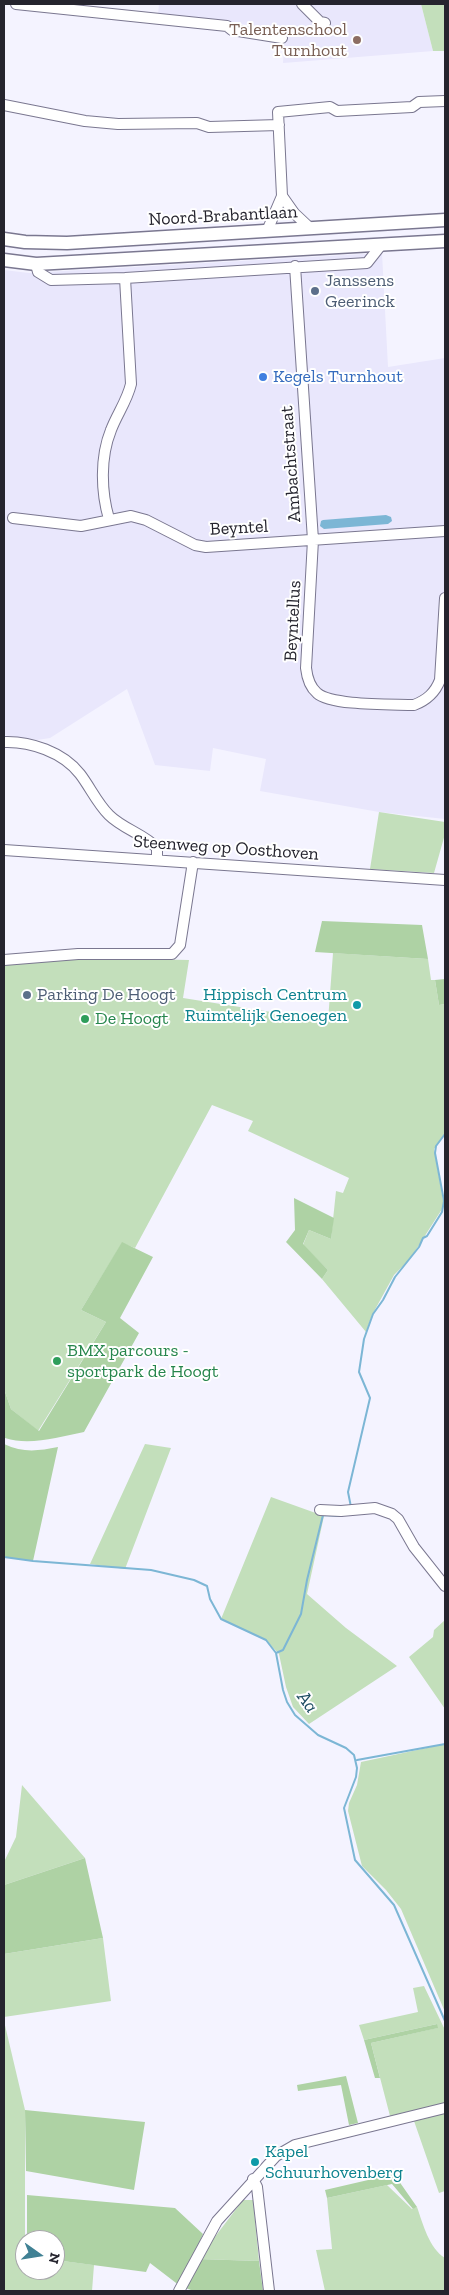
<!DOCTYPE html>
<style>
body{margin:0}
#map{position:relative;width:449px;height:2295px;overflow:hidden;background:#f4f3ff;font-family:"Zilla Slab",serif}
canvas{display:block}
.frame{position:absolute;inset:0;border:5px solid #25242e;pointer-events:none}
.north{position:absolute;left:15px;top:2230px;width:50px;height:50px;box-sizing:border-box;background:#fff;border:1px solid #a8a7ab;border-radius:50%;rotate:103deg;font-size:14px;font-weight:700;line-height:20px;text-align:center;color:#25242e}
.north::after{content:'';display:block;margin:auto;width:18px;height:22px;background:#408194;clip-path:polygon(50% 0,100% 100%,50% 72%,0 100%)}
</style>
<div id="map">
<canvas width="449" height="2295"></canvas>
<div class="frame"></div>
<div class="north">N</div>
</div>
<script>
const context = document.querySelector('canvas').getContext('2d');
context.lineJoin = 'round';
function paint(path, color) { context.fillStyle = color; context.fill(path, 'evenodd'); }
function trace(path, color, width, dash) { context.strokeStyle = color; context.lineWidth = width; context.lineCap = dash ? 'butt' : 'round'; context.setLineDash(dash || []); context.stroke(path); }
function drawText(font, color, halo, rows, align = 'center') {
  context.font = font + ' "Zilla Slab",serif'; context.lineWidth = 4; context.setLineDash([]); context.textBaseline = 'middle'; context.strokeStyle = halo; context.fillStyle = color; for (const [text, x, y, turn = 0] of rows) {
    context.save(); context.translate(x, y); context.rotate((+turn || 0) * Math.PI / 180); context.textAlign = isNaN(turn) ? turn : align; if (halo) context.strokeText(text, 0, 0); context.fillText(text, 0, 0); context.restore();
  }
}
const built = new Path2D(`
 M159 4H421L433 51 283 63 285 29 158 15Z
 M382 253 388 367 445 358V819L379 812 260 791 266 759 213 748 210 771 155 765 127 689 50 738 37 740 4 735V270L29 273Z`);
const green = new Path2D(`
 M421 4H445V51H433Z
 M379 812 445 822V834L434 873 370 869Z
 M333 953 428 959 431 980H435L439 1005 445 1004V1135L434 1149 444 1206 410 1259 394 1275 372 1315 366 1332 322 1279 328 1270 303 1245 309 1230 331 1239 336 1191 343 1193 349 1178 248 1131 253 1121 212 1105 135 1248 122 1243 81 1310 106 1322 38 1431 11 1409 4 1389V963L99 958 189 960 183 998 328 1021Z
 M145 1444 171 1448 125 1569 90 1564Z
 M271 1497 324 1516 307 1594 346 1628 397 1666 309 1724 293 1707 286 1687 279 1654 266 1640 221 1619Z
 M445 1620V1709L409 1657 433 1637 434 1630Z
 M445 1744V2012L401 1909 386 1890 362 1866 348 1811 349 1803 357 1785 361 1762Z
 M22 1785 85 1858 4 1885V1862L16 1837Z
 M103 1938 111 2001 4 2017V1954Z
 M424 1986 445 2030V2103L390 2116 371 2043 437 2028V2024L364 2040 359 2025 418 2012 413 1988Z
 M4 2021 25 2110V2270H55V2260L94 2265 92 2291H4Z
 M445 2113V2191L439 2193 414 2121Z
 M387 2185 412 2209 417 2207C423 2224 429 2248 445 2258V2291H325L316 2250 332 2249 327 2198Z
 M243 2200H253L259 2261 198 2259Z`);
const forest = new Path2D(`
 M322 921 422 925 428 959 315 952Z
 M445 979V1004L439 1005 435 980Z
 M294 1198 334 1218 331 1239 309 1230 303 1244 328 1270 322 1279 286 1242 295 1230Z
 M122 1242 153 1257 120 1318 139 1333 84 1432C58 1437 30 1446 5 1438L4 1389 11 1409 39 1431 106 1322 81 1310Z
 M4 1444C23 1453 38 1451 58 1447L33 1561 4 1557Z
 M85 1858 103 1938 4 1954V1885Z
 M437 2024 438 2028 371 2043 380 2078H375L364 2040Z
 M346 2076 358 2123 349 2125 341 2085 298 2091 297 2085Z
 M25 2110 145 2122 134 2190 26 2171Z
 M394 2174 417 2207 413 2209 392 2184 327 2198 325 2190Z
 M27 2195 175 2208 203 2234 180 2286 150 2263 146 2272 55 2260V2240H27Z
 M198 2259 259 2261 263 2291H194L182 2287Z`);
const water = new Path2D(`
 M386 515 391 517 392 521 388 524 324 529 320 526 321 521 323 520Z`);
const stream = new Path2D(`
 M351 1507 348 1492 370 1398 359 1372 364 1339 373 1314 383 1300 395 1277 419 1247 423 1238 427 1236 442 1212 444 1201 435 1153 436 1146 445 1134
 M4 1557 33 1561 151 1570 194 1580 207 1586 210 1599 221 1619 266 1640 276 1653 283 1690 287 1702 295 1715 318 1735 346 1748 354 1755 357 1768 356 1777 344 1808 355 1860 394 1905 445 2021
 M276 1653 283 1650 301 1614 307 1580 323 1515 342 1516
 M357 1760 445 1744`);
const minor = new Path2D(`
 M16 4 227 26 232 30 282 38
 M302 4 320 22 325 23
 M4 105 85 121 118 124 197 123 209 127 279 125
 M282 196 294 213 311 229
 M267 231 282 196 278 112 330 107 337 111 412 107 419 102 445 101
 M36 264 38 272 51 280 125 278 367 263 382 244
 M295 266 313 540 306 668C307 677 310 687 317 693 331 706 393 704 414 705 427 700 435 693 440 680L445 598
 M13 518 81 526 131 516 146 520 195 545 206 547 445 531
 M109 519C101 492 100 457 111 430 117 414 127 401 131 384L125 278
 M4 742C30 741 63 752 80 774 90 787 97 803 109 815 123 829 144 834 157 848V860
 M4 850 445 880
 M4 960 78 954H172L180 945 193 862
 M320 1510 341 1511 375 1508 392 1514 398 1519 414 1547 445 1586
 M253 2179 257 2187 269 2291
 M179 2291 217 2221 276 2156 295 2145 445 2108`);
const major = new Path2D(`
 M4 239 25 242 67 243 445 220
 M4 260 36 264 445 241`);
const markers = [
 [357,40,5,"#8d6e63"],
 [315,291,5,"#5c6f8a"],
 [263,377,5,"#3f7fe0"],
 [27,995,5,"#5c6f8a"],
 [357,1005,5,"#0f9aa8"],
 [85,1019,5,"#2e9e5b"],
 [57,1361,5,"#2e9e5b"],
 [255,2162,5,"#0f9aa8"]
];
const educationNames = [
 ["Talentenschool",347,30],
 ["Turnhout",347,51]
];
const streetNames = [
 ["Noord-Brabantlaan",223,216,-3],
 ["Ambachtstraat",291,464,-94],
 ["Beyntel",239,528,-3],
 ["Beyntellus",293,621,-87],
 ["Steenweg op Oosthoven",226,848,4]
];
const serviceNames = [
 ["Janssens",325,281],
 ["Geerinck",325,302],
 ["Parking De Hoogt",37,995]
];
const shopNames = [
 ["Kegels Turnhout",273,377]
];
const cultureNames = [
 ["Hippisch Centrum",347,995],
 ["Ruimtelijk Genoegen",347,1016],
 ["Kapel",265,2152,"left"],
 ["Schuurhovenberg",265,2173,"left"]
];
const leisureNames = [
 ["De Hoogt",95,1019],
 ["BMX parcours -",67,1351],
 ["sportpark de Hoogt",67,1372]
];
const waterNames = [
 ["Aa",307,1702,55]
];
paint(built, '#e9e7fc');
paint(green, '#c3dfbb');
paint(forest, '#aed2a4');
paint(water, '#7cb6d5');
trace(stream, '#7cb6d5', 2);
trace(minor, '#7a7790', 12);
trace(major, '#7a7790', 15);
trace(minor, '#fff', 10);
trace(major, '#fff', 12);
for (const [x, y, r, color] of markers) { const dot = new Path2D(); dot.arc(x, y, r, 0, 2 * Math.PI); context.fillStyle = color; context.fill(dot); trace(dot, '#fff', 2); }
drawText('18px', '#785e54', '#fff', educationNames, 'right');
drawText('18px', '#25242e', '#fff', streetNames);
drawText('18px', '#4e5e75', '#fff', serviceNames, 'left');
drawText('18px', '#366cbe', '#fff', shopNames, 'left');
drawText('18px', '#0d838f', '#fff', cultureNames, 'right');
drawText('18px', '#27864d', '#fff', leisureNames, 'left');
drawText('italic 19px', '#1e4d63', '#fff', waterNames);
</script>
